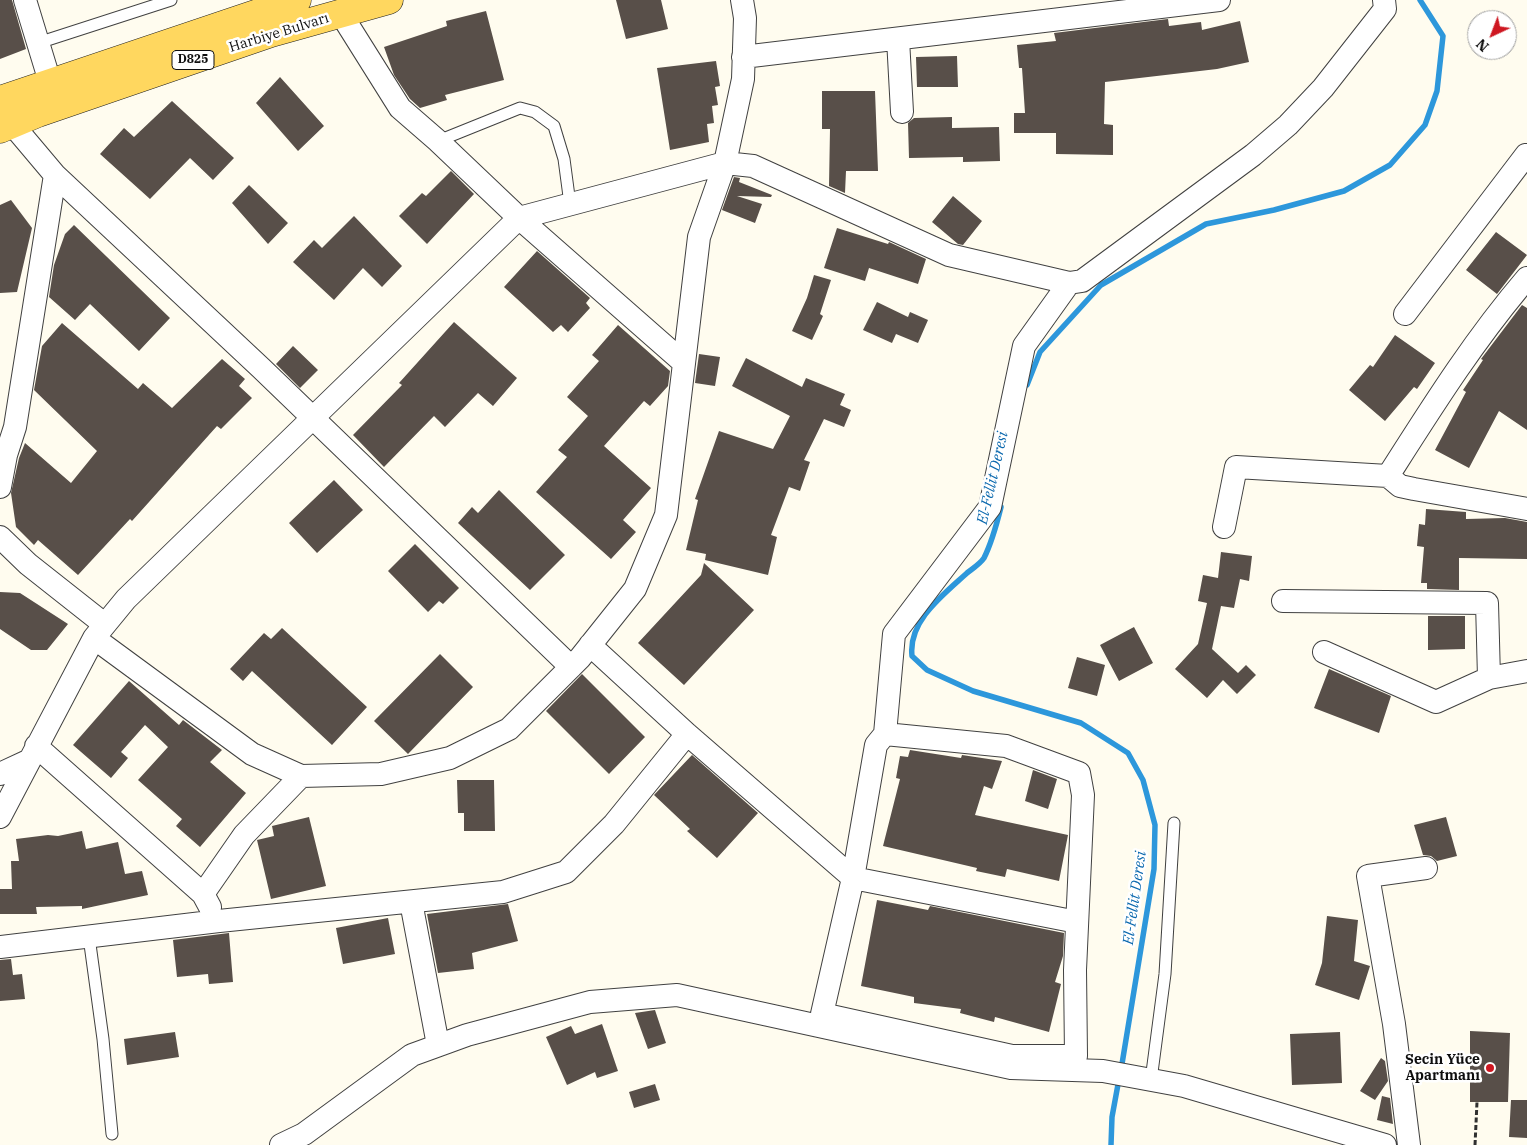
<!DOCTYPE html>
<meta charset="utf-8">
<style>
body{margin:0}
#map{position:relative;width:1527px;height:1145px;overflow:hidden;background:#fffcef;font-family:"IBM Plex Serif",serif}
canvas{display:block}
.north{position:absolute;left:1467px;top:10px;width:50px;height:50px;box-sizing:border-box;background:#fff;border:1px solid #9f9f9f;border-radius:50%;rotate:223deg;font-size:14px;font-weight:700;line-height:20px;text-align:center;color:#0e0e0e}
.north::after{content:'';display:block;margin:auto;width:18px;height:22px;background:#ce1721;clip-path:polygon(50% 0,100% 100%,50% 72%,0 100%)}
</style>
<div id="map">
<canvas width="1527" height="1145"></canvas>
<div class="north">N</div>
</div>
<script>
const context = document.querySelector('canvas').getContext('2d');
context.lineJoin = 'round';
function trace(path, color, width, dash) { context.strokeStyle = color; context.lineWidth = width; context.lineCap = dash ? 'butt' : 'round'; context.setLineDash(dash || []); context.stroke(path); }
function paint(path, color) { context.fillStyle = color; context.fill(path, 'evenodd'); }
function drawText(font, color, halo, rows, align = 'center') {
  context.font = font + ' "IBM Plex Serif",serif'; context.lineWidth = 5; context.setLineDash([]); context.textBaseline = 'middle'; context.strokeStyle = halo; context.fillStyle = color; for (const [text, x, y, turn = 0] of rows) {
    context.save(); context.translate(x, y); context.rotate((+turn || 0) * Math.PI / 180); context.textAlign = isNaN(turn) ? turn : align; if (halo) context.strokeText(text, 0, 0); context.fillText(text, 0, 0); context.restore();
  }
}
const stream = new Path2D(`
 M1027 385 1040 352 1101 285 1206 224 1274 210 1344 191 1390 165 1425 125 1437 91 1443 36 1420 0
 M1001 507C997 523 992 542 984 558 980 564 972 569 967 573 943 595 908 621 912 656L927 670 973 691 1081 723 1128 753 1143 780 1155 825 1154 869 1121 1070
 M1111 1145 1112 1117 1119 1079`);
const building = new Path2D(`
 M0 0H12L26 49 0 59Z
 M616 0H661L668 29 626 39Z
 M486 11 504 80 445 95 447 100 420 108 410 99 394 75 384 47 447 26 446 21Z
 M1168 19 1169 26 1201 22 1202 30 1240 21 1249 62 1217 69 1105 82 1104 124 1113 125V155L1056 154V133H1014V113H1025L1022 68H1019L1017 45 1056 41 1054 33Z
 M957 56 958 87H917L916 57Z
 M716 61 720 86 715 87 718 105 712 106 714 123 707 124 709 142 670 150 657 68Z
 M280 77 324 126 298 151 256 103Z
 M822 91H875L878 171H846L845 193 829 186 830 129H822Z
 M172 101 234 158 213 180 190 158 150 199 100 154 124 128 134 137Z
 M952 117V128L999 127 1000 161 963 162V157L909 158 908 123 914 118Z
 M451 171 474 194 427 244 399 216 422 193 426 196Z
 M734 177 740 178 739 182 772 195 771 197 737 196 762 204 755 223 722 210Z
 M249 185 288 223 268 244 232 203Z
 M953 196 982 221 963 245 958 244 932 222Z
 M11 200 32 228 17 292 0 293V205Z
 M354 216 402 266 382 287 363 268 334 300 293 262 314 240 322 248Z
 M74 225 170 318 139 351 90 304 75 320 49 297 54 265 65 234Z
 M837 228 888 244 889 242 926 259 918 284 869 268 865 281 824 268Z
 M1496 232 1527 255 1497 294 1466 270Z
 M537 251 590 298 586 303 590 308 568 332 561 325 553 332 504 287Z
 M814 275 831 280 820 314 823 316 812 340 792 331 807 298Z
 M877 302 908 317 910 312 928 320 918 343 896 334 892 343 863 330Z
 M1522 305 1527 308V430L1499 411 1469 468 1435 450 1466 392 1463 390 1483 360 1481 359Z
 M454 322 517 378 493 406 478 393 445 427 434 416 384 467 353 435 402 385 399 383Z
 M62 323 138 389 143 383 172 408 222 359 245 379 239 386 252 398 221 429 217 426 132 521 130 519 78 575 38 540 34 545 16 527 11 493 19 458 25 443 71 483 97 451 34 390 42 346Z
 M618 325 670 371 668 386 650 406 644 401 604 446 651 488 623 520 636 532 611 559 536 492 567 457 558 450 588 416 567 397 599 361 592 355Z
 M1395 335 1435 363 1417 389 1414 387 1385 421 1349 390 1370 365 1373 367Z
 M293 346 318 370 300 388 276 364Z
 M699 354 720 357 715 386 695 383Z
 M746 358 802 387 806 378 845 394 840 405 851 410 844 427 824 419 804 460 810 462 800 491 789 487 771 535 777 537 768 575 705 560 706 554 686 550 698 500 695 499 719 431 773 449 790 416 732 386Z
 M334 480 363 510 317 553 289 523Z
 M499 490 565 555 530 590 458 523 472 507 478 513Z
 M1426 509 1466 512V519L1505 518 1527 522V559L1459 558V590L1427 589V583H1421L1424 547 1417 546 1419 524 1425 525Z
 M415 544 459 588 443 604 439 601 428 612 388 571Z
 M1221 552 1252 556 1249 581 1240 579 1234 608 1221 606 1212 649 1238 673 1246 665 1256 675 1237 694 1223 680 1207 698 1175 669 1198 644 1207 603 1198 601 1203 575 1218 578Z
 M704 563 754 610 684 685 638 643 701 575Z
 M0 592 20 593 68 624 47 650H31L0 629Z
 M1428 616H1465V649L1428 650Z
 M1134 627 1153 663 1119 681 1100 645Z
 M282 628 367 707 332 745 252 671 243 681 230 669 264 633 271 639Z
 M440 654 473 687 408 754 374 721Z
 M1077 657 1105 665 1097 696 1068 688Z
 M1329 669 1391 696 1379 733 1314 708Z
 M582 674 645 737 609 774 546 711Z
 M129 681 179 725 183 720 222 750 210 762 246 793 200 847 176 826 182 819 138 780 168 747 145 725 121 752 128 758 111 778 73 745Z
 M910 750 961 758 962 755 1002 761 992 789 984 786 975 815 1068 835 1059 881 1007 869 1005 877 976 871 977 868 883 846 900 779 896 778 900 756 908 757Z
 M692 755 758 813 717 858 687 831 690 829 654 795Z
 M1033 770 1057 779 1048 809 1025 801Z
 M457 780H494L495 831H464V813H458Z
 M309 817 326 886 271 899 257 840 274 836 272 826Z
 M1446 817 1457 856 1437 861 1431 856 1423 855 1414 825Z
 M82 831 86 849 118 842 125 874 142 871 148 895 82 909V906L36 907 37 914H0V889H12L11 861H19L16 839 48 835 58 836Z
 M877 900 928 910 930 906 1064 933 1063 956 1055 982 1061 984 1049 1032 995 1017 994 1022 960 1013 961 1009 914 1003V997L861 986Z
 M508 904 518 941 472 953 474 969 438 973 427 914Z
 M1327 916 1358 920 1354 961 1370 966 1359 1000 1315 985 1322 963Z
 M388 918 395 954 343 964 336 928Z
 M229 933 233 982 209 984 208 974 177 977 173 940Z
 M11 959 13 975 22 974 25 999 0 1001V960Z
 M655 1010 666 1043 648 1049 635 1013Z
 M602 1024 618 1071 597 1078 595 1072 567 1085 546 1037 571 1026 575 1034Z
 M1470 1031 1510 1033 1508 1102H1470Z
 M175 1032 179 1057 127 1065 124 1039Z
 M1340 1032 1342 1083 1292 1085 1290 1034Z
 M1381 1058 1385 1061 1388 1081 1375 1100 1360 1091Z
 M655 1084 660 1100 634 1108 629 1092Z
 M1382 1096 1390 1098 1393 1124 1377 1120Z
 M1511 1100H1527V1138L1509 1137Z`);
const path = new Path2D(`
 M1475 1145 1477 1102`);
const service = new Path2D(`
 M38 43 171 0
 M438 141 520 108 535 112 554 126 564 159 570 204
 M89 937 103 1039 112 1134
 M1151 1080 1165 974 1174 823`);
const minor = new Path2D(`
 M25 0 50 82
 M341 14 400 108 438 141 519 218 683 362
 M898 39 902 112
 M743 57 1219 0
 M55 175 261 368 571 667
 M1527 278C1474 340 1432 407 1388 476L1400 486 1414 489 1527 509
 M1405 314 1526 155
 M0 487 6 455 15 427 55 175 12 124
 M1224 527 1236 467 1388 476
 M0 537 28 564 104 624
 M1283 601 1487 603 1489 678
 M94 638 252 754 301 776 381 774 450 758 509 729 580 658 635 589 666 515 699 237 725 163 743 79 745 18 742 0
 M590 645 687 734 853 878 1077 922
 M1324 652 1436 702 1489 678 1527 671
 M885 734 1006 746 1079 773 1083 795 1075 970 1076 1056H1012L822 1014 853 878 876 745Z
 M885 734 894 634 990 507 1024 346 1069 283
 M36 746 203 894
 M0 774 28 761
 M0 817 94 638 126 599 519 218 725 163 753 166 949 255 1069 283 1082 281 1253 155 1288 125 1323 88 1385 9 1384 0
 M411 902 438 1045
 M210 907 203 894 244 835 301 776
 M0 947 219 921 503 892 566 872 614 824 687 734
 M281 1145 304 1134 412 1055 467 1035 590 1002 677 995 1011 1068 1103 1071 1184 1086 1385 1145
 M1409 1145 1394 1024 1368 876 1426 868`);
const primary = new Path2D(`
 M0 100 297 0
 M0 129 38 113 271 33 389 0`);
const markers = [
 [1490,1068,5,"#ce1721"]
];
const shields = [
 [193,60,42]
];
const shieldNames = [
 ["D825",193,60]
];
const streetNames = [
 ["Harbiye Bulvarı",279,33,-17]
];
const poiNames = [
 ["Secin Yüce",1480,1060],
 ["Apartmanı",1480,1076]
];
const waterNames = [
 ["El-Fellit Deresi",993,478,-77],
 ["El-Fellit Deresi",1135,898,-82]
];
trace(stream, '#2d97db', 5.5);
paint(building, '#584f49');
trace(service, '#414141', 13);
trace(minor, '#414141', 24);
trace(primary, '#1f1f1f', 29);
trace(path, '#303030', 3, [5, 2.5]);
trace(service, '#fff', 11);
trace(minor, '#fff', 22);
trace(primary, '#ffd75f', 28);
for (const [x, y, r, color] of markers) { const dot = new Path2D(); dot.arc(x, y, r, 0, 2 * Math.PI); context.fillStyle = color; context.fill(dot); trace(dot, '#fff', 2); }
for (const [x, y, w] of shields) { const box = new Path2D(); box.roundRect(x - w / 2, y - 9.5, w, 19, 4); context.fillStyle = '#fff'; context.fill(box); trace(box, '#0e0e0e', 1); }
drawText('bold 12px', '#0e0e0e', null, shieldNames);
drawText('14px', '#0e0e0e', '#fff', streetNames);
drawText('bold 14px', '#0e0e0e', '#fff', poiNames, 'right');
drawText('italic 15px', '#0a68ae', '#fff', waterNames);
</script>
